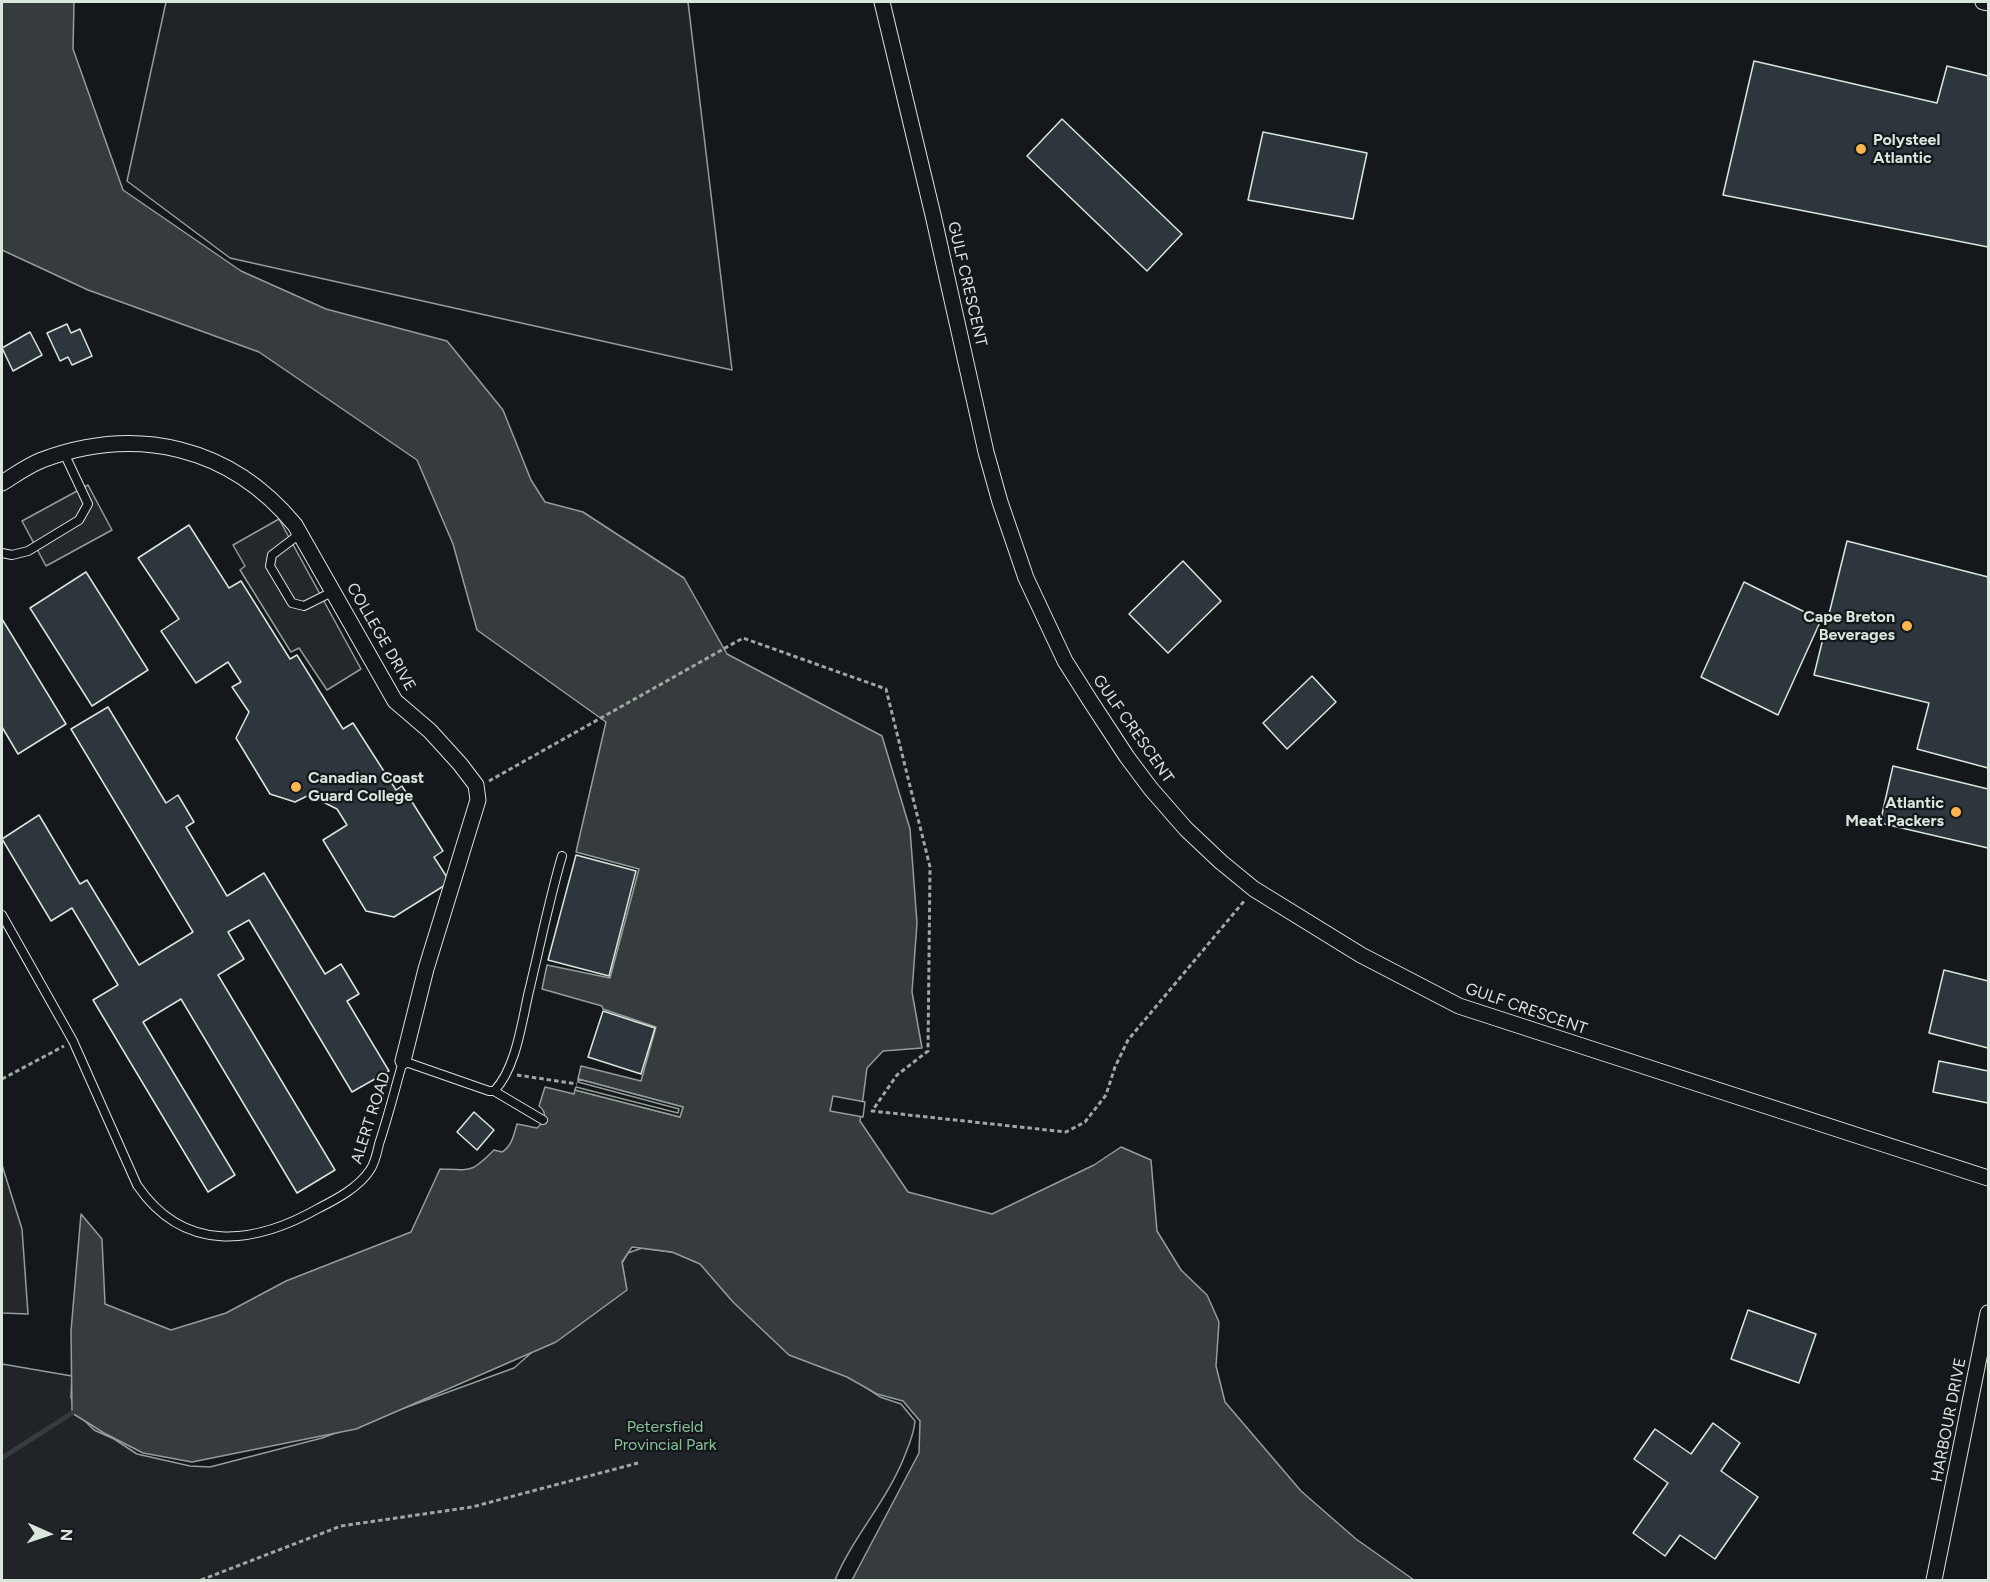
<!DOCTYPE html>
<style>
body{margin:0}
#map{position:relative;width:1990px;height:1582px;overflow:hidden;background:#14181c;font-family:Figtree,sans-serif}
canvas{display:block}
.frame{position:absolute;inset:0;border:3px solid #d8e6dc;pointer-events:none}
.north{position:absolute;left:18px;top:1504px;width:60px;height:60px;-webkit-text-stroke:4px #14181c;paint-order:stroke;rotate:93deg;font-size:16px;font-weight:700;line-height:24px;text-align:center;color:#d8e6dc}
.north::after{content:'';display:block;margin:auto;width:21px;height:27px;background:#d8e6dc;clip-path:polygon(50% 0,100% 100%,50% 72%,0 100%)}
</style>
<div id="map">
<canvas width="1990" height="1582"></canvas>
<div class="frame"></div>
<div class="north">N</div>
</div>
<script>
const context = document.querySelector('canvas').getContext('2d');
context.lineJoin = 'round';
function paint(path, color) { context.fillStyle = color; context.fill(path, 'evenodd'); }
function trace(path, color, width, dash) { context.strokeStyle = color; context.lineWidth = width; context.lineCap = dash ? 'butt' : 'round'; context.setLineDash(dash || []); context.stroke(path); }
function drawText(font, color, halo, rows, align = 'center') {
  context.font = font + ' Figtree,sans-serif'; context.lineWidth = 4.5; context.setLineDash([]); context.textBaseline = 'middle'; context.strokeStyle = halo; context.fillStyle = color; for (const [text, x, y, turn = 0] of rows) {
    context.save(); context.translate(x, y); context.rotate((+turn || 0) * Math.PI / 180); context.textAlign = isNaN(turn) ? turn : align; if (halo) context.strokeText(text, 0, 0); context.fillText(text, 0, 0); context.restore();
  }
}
const green = new Path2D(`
 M166 2H688L732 370 230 258 127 181Z
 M642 1248 692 1255 868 1389 880 1397 901 1404 915 1421C914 1435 908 1447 903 1460 884 1505 853 1537 835 1580H2V1364L72 1376 71 1397 75 1411 94 1430 114 1439 137 1454 190 1466 210 1467 322 1438 514 1368 556 1331 626 1287 622 1263 628 1253Z`);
const parking = new Path2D(`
 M88 485 112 530 46 566 22 521Z
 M279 519 361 669 327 690 299 648 291 652 240 570 245 566 233 545Z
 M2 1165 22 1229 28 1314 2 1313Z`);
const water = new Path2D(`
 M2 2H74L73 49 123 190 241 271 326 309 447 341 503 410 531 480 545 502 583 512 684 578 727 654 882 736 910 829 917 923 912 992 922 1048 883 1051 867 1068 860 1121 908 1192 992 1214 1094 1165 1121 1147 1151 1160 1157 1231 1181 1270 1207 1295 1219 1322 1216 1366 1225 1402 1301 1491 1356 1539 1414 1580H852L919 1453 920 1421 903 1401 877 1394 847 1377 789 1355 733 1302 700 1264 672 1252 632 1247 622 1262 627 1290 556 1342 356 1429 192 1462 143 1453 104 1433 72 1413 71 1331 81 1214 102 1239 105 1304 171 1330 226 1313 286 1281 411 1232 440 1169C472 1170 471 1173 494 1150L502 1152C512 1146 514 1134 517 1124L537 1128C545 1121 548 1113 539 1106L545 1087 574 1094 575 1090 680 1117 683 1107 578 1079 581 1066 641 1081 656 1027 603 1009 602 1006 542 989 547 965 610 978 639 869 576 852 606 722 477 630 453 544 417 460 259 352 88 290 2 250Z`);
const pier = new Path2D(`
 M578 1079 683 1107 680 1117 575 1090 576 1087 678 1113 679 1109 578 1082Z
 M833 1096 865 1102 863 1117 830 1111Z`);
const stream = new Path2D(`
 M2 1458 72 1413`);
const building = new Path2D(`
 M1754 61 1937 103 1947 66 1988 76V247L1723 195Z
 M1062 119 1182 234 1147 271 1027 156Z
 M1263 132 1367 153 1353 219 1248 200Z
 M67 324 71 333 80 329 92 356 72 365 68 357 60 361 47 333Z
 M30 332 42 355 13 371 2 348Z
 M189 525 229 588 241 581 290 659 297 655 343 729 353 723 396 790 402 786 443 851 434 857 450 882 394 917 366 911 323 840 347 825 337 809 309 795 295 802 270 794 236 738 249 712 232 687 241 682 228 662 196 683 161 631 179 619 138 558Z
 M1847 541 1988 577V768L1917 749 1929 703 1814 675Z
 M1183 561 1221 601 1168 653 1129 614Z
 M86 572 148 670 92 706 30 608Z
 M1744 582 1821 620 1778 715 1701 677Z
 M2 619 66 724 18 754 2 727Z
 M1312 676 1336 702 1287 749 1263 723Z
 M108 707 166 803 178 795 194 822 186 827 227 896 264 873 325 974 341 964 359 994 347 1001 389 1071 352 1092 249 920 228 932 244 959 218 975 335 1170 297 1193 181 999 143 1022 235 1175 208 1192 93 1000 118 985 72 908 51 921 2 839 39 815 80 884 87 880 139 965 193 932 71 729Z
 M1893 766 1988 789V848L1880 823Z
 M576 855 636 871 609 976 548 960Z
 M1944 970 1988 981V1048L1929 1033Z
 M603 1011 655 1028 641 1074 588 1057Z
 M1939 1061 1988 1071V1103L1933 1092Z
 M474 1112 494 1130 477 1150 457 1132Z
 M1748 1310 1816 1334 1799 1383 1731 1359Z
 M1713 1423 1740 1443 1721 1471 1758 1497 1715 1559 1680 1535 1665 1556 1633 1533 1668 1483 1634 1459 1655 1429 1691 1454Z`);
const path = new Path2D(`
 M489 781 743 638 886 689 930 867 928 1051 897 1075 872 1111 1066 1132 1085 1122 1106 1095 1115 1067 1128 1040 1245 900
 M517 1075 577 1084
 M2 1079 64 1046
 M201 1580 341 1526 472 1507 638 1463`);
const lane = new Path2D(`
 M301 533 272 555 270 566 292 603 304 606 334 591
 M2 553 12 555 28 551 79 520 88 504 64 453
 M2 915 73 1041 137 1185C184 1254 254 1245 319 1208 337 1199 359 1187 370 1170 375 1163 377 1153 379 1144 388 1117 395 1089 403 1061L489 1091H494C516 1069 522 1021 529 991 540 946 549 900 562 856
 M494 1091 543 1120`);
const street = new Path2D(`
 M882 2 933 215 986 452 1000 502 1026 578 1065 661 1091 702 1127 757 1151 789 1186 829 1221 862 1254 889 1361 955 1459 1006 1988 1178
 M1983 2 1988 3
 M2 483C15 475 27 466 42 460 136 425 230 446 295 525L395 701 430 731 460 764 476 785 478 800 426 969 403 1061
 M1934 1580 1988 1313`);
const markers = [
 [1861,149,6,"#ffb74d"],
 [1907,626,6,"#ffb74d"],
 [296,787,6,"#ffb74d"],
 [1956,812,6,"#ffb74d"]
];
const poiNames = [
 ["Polysteel",1873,140],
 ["Atlantic",1873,158],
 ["Cape Breton",1895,617,"right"],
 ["Beverages",1895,635,"right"],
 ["Canadian Coast",308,778],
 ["Guard College",308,796],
 ["Atlantic",1944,803,"right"],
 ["Meat Packers",1944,821,"right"]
];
const streetNames = [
 ["GULF CRESCENT",967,284,77],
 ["COLLEGE DRIVE",381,637,60],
 ["GULF CRESCENT",1133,729,55],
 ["GULF CRESCENT",1526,1009,19],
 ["ALERT ROAD",371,1118,-72],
 ["HARBOUR DRIVE",1949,1420,-79]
];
const parkNames = [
 ["Petersfield",665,1427],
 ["Provincial Park",665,1445]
];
paint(green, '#202428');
trace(green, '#939e99', 1.5);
paint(parking, '#24282b');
trace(parking, '#939e99', 1.5);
paint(water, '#363b3e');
trace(water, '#939e99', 1.5);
paint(pier, '#14181c');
trace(pier, '#939e99', 1.5);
trace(stream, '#363b3e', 5);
paint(building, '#2c363c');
trace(building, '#d8e6dc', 1.5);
trace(lane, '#d8e6dc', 10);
trace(street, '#d8e6dc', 17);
trace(path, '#9da8a2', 3, [4.5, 3]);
trace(lane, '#14181c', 8);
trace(street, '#14181c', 15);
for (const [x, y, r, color] of markers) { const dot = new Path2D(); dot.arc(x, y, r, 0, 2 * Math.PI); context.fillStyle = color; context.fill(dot); trace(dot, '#14181c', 2); }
drawText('bold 16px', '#d8e6dc', '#14181c', poiNames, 'left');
drawText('16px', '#d8e6dc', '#14181c', streetNames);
drawText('16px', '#8ac095', '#14181c', parkNames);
</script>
